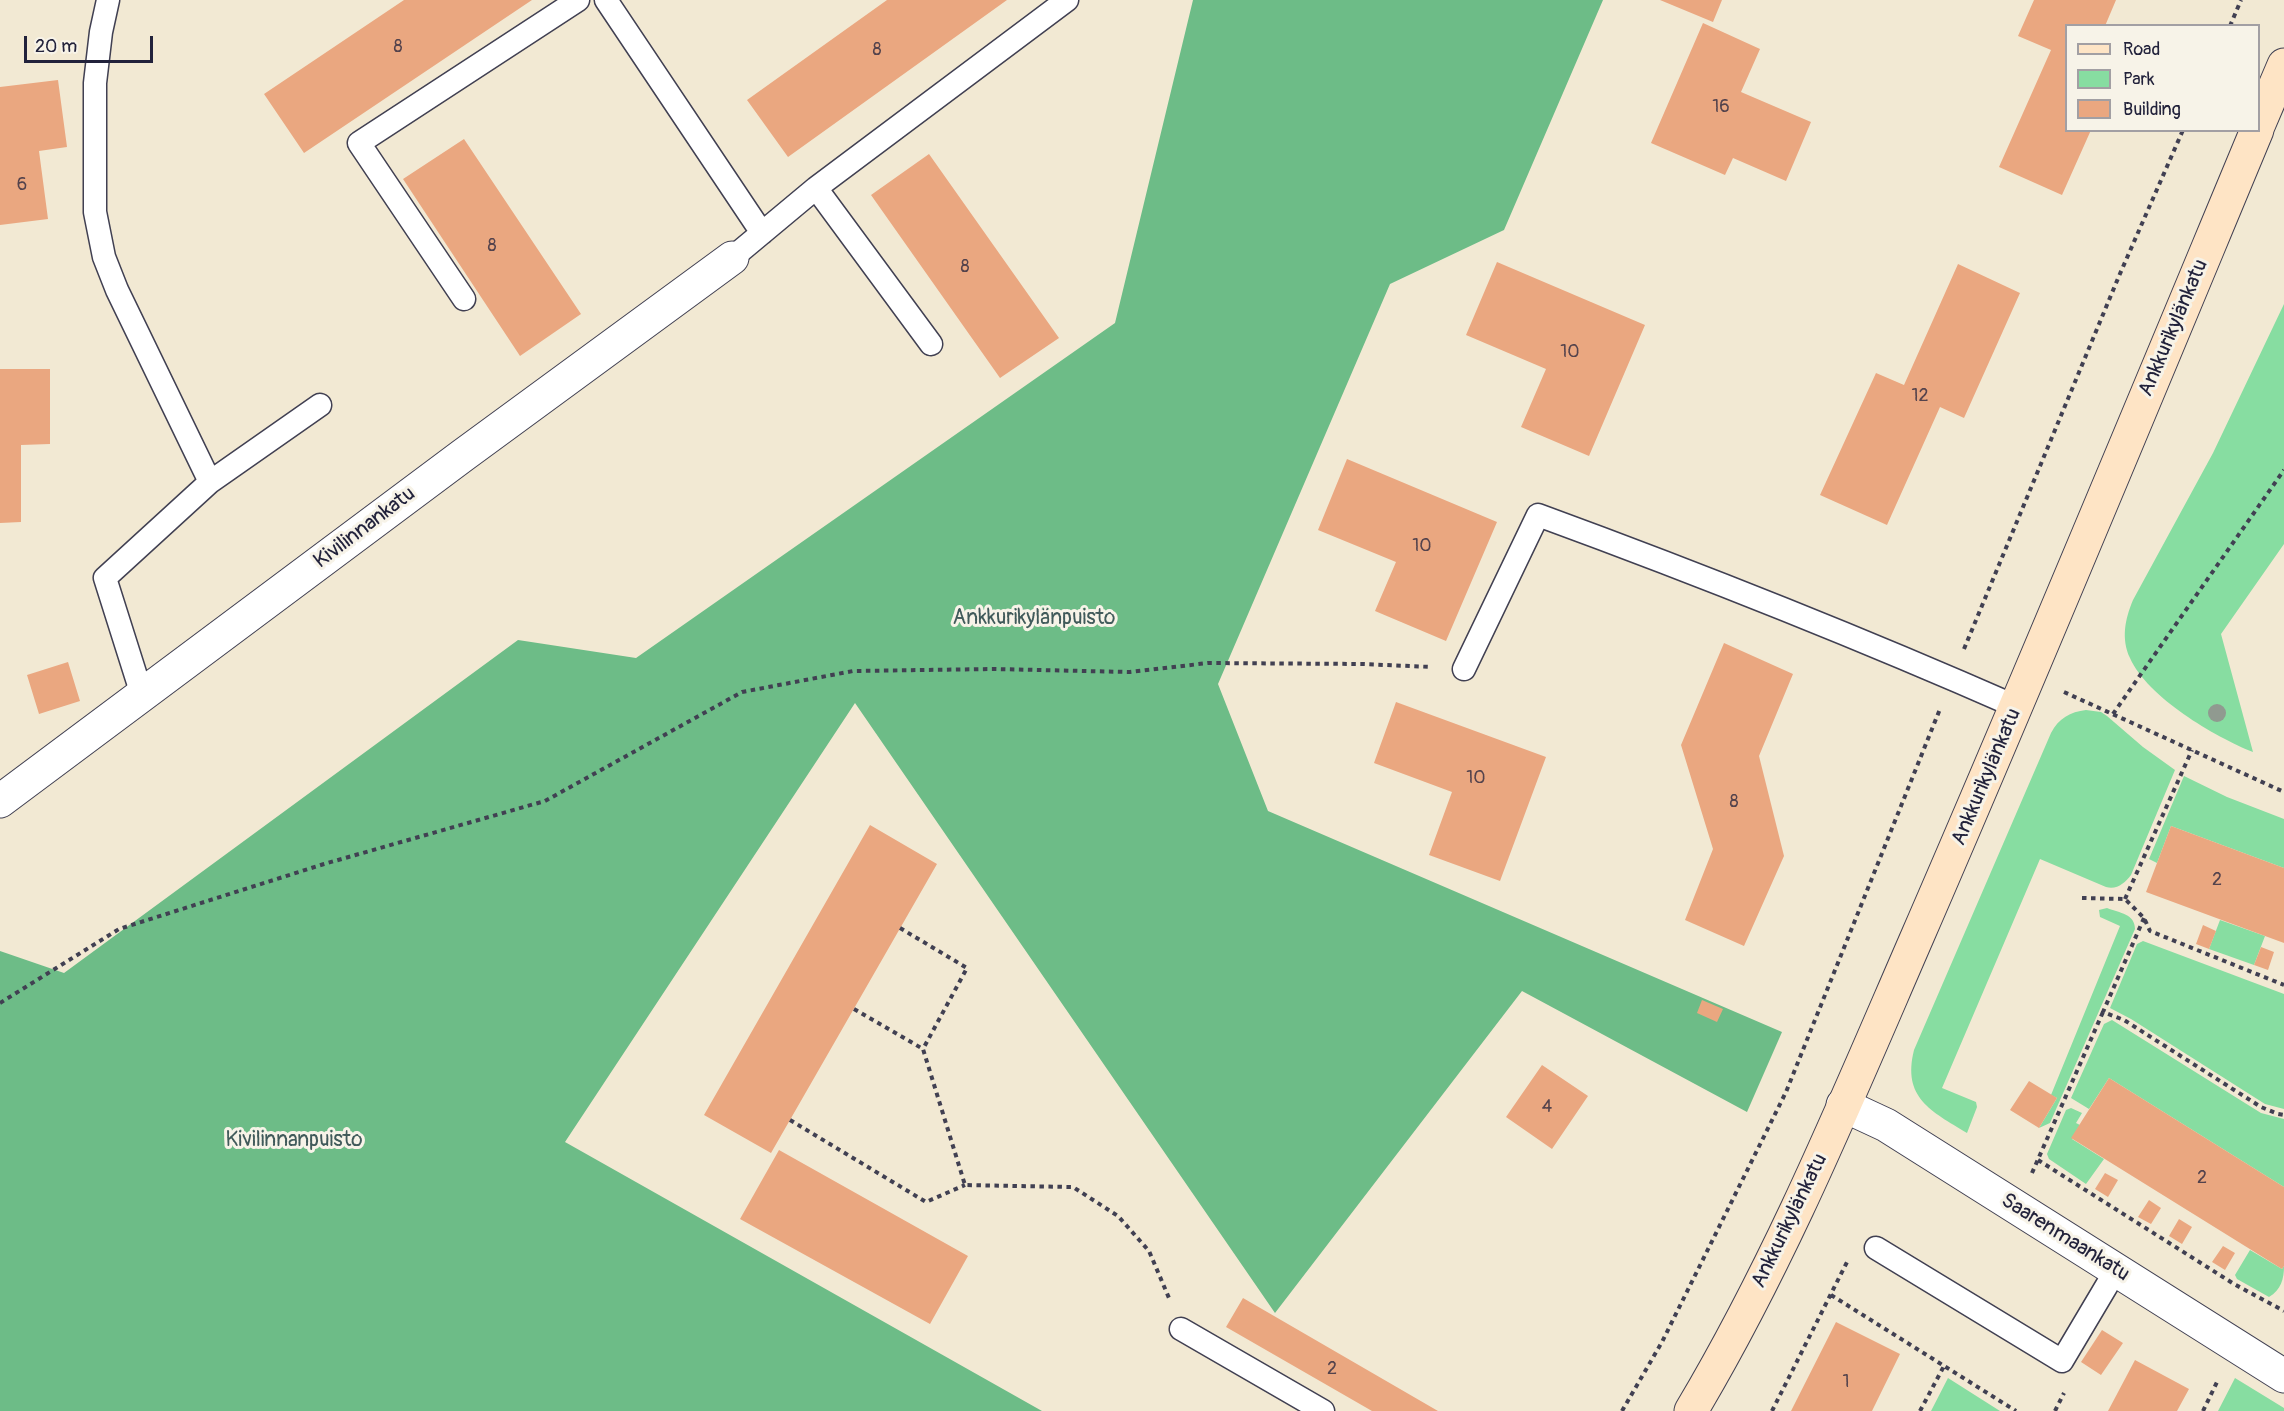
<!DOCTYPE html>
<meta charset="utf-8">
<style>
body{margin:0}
#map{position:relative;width:2284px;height:1411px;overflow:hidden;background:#f2e9d3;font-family:Pangolin,sans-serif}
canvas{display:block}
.legend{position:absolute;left:2065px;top:24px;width:195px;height:108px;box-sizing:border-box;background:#f7f3e8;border:2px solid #a29fa3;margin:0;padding:8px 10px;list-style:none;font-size:18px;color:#22223b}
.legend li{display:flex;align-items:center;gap:12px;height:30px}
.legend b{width:30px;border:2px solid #a29fa3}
.scale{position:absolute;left:24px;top:36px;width:129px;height:27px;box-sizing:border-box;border:3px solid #22223b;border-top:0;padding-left:8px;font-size:18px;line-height:21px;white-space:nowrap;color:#22223b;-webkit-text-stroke:4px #f7f3e8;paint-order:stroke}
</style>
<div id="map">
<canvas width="2284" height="1411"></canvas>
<ul class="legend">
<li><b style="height:8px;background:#fee4c5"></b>Road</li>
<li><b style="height:16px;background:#87dda1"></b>Park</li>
<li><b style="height:16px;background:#eaa780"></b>Building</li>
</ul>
<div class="scale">20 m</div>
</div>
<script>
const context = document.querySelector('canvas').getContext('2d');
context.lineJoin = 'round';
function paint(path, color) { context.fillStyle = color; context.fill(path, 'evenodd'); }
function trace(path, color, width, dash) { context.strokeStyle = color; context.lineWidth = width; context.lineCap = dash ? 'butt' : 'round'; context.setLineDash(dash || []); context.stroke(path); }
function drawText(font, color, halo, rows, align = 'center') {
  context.font = font + ' Pangolin,sans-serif'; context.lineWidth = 6; context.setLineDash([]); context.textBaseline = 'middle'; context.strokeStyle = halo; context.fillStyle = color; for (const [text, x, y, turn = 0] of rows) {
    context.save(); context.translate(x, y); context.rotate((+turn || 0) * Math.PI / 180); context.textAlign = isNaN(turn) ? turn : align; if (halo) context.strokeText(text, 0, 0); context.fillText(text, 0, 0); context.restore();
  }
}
const green = new Path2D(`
 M2284 304V544L2221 634 2253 752C2215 737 2147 697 2130 658 2121 639 2125 619 2133 600L2213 453Z
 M2086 710 2101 712 2107 716 2143 747 2175 770 2131 875C2125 883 2117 890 2106 887L2040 859 1942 1088 1976 1102 1977 1107 1967 1133C1931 1111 1902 1098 1914 1050L2051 733C2059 718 2070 712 2086 710Z
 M2184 776 2227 797 2284 819V868L2171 826 2157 863 2149 859Z
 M2107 908C2120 913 2135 914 2135 929L2050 1123 2039 1128 2057 1098 2051 1095 2120 926 2100 917 2099 910Z
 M2220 920 2265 936 2254 965 2209 949Z
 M2143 941 2284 994V1109L2265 1104 2131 1019 2110 1008 2137 944Z
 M2112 1020 2261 1113 2284 1119V1187L2109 1078 2089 1109 2071 1098 2104 1024Z
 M2071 1108 2082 1113 2076 1123 2080 1125 2072 1139 2104 1159 2086 1184 2049 1159 2047 1154 2066 1110Z
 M2250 1250 2282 1269 2284 1266C2284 1279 2281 1290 2269 1297L2237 1279 2235 1275Z
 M1948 1378 2000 1411H1931Z
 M2235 1378 2284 1408V1411H2218Z`);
const forest = new Path2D(`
 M1193 0H1603L1504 230 1390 284 1218 684 1268 811 1782 1032 1747 1112 1522 991 1275 1313 855 703 565 1142 1042 1411H0V951L64 973 518 640 636 658 1115 323Z`);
const building = new Path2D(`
 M404 0H532L304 153 264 94Z
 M887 0H1007L788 157 747 100Z
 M1660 0H1722L1713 22Z
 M2034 0H2116L2105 26H2066V130H2091L2062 195 1999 167 2051 50 2018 36Z
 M1703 23 1760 49 1741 92 1811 122 1786 181 1733 158 1725 175 1651 143Z
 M58 80 67 147 39 151 48 219 0 225V87Z
 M464 139 581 314 520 356 403 179Z
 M929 154 1059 338 1000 378 871 195Z
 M1497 262 1645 325 1589 456 1521 427 1546 369 1466 335Z
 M1958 264 2020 293 1964 418 1940 407 1887 525 1820 495 1876 373 1904 385Z
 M0 369H50V444L21 445V522L0 523Z
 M1347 459 1497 522 1446 641 1375 611 1396 562 1318 530Z
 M1724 643 1793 674 1759 756 1784 856 1744 946 1685 920 1713 849 1681 745Z
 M68 662 80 701 39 714 27 675Z
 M1396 702 1546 757 1500 881 1429 855 1452 792 1374 763Z
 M870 825 937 864 771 1153 704 1115Z
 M2171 826 2284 868V943L2146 892Z
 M2203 925 2216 931 2209 949 2196 944Z
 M2261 947 2274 952 2268 970 2254 965Z
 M1702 1000 1723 1009 1717 1022 1697 1013Z
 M1542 1065 1588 1096 1552 1149 1506 1117Z
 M2109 1078 2284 1187V1266L2282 1269 2071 1138Z
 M2029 1081 2057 1098 2039 1128 2010 1110Z
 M779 1150 968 1256 930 1324 740 1219Z
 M2105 1173 2118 1180 2108 1197 2095 1189Z
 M2149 1200 2161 1208 2151 1224 2138 1217Z
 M2179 1219 2192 1227 2182 1244 2169 1236Z
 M2223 1246 2235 1253 2225 1270 2212 1262Z
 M1243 1298 1438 1411H1372L1226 1327Z
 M1836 1322 1900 1354 1872 1411H1791Z
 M2102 1330 2123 1343 2101 1375 2081 1362Z
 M2135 1360 2189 1389 2177 1411H2108Z`);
const path = new Path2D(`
 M2230 26 2241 0
 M1964 649 2119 276 2183 130
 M2064 692 2284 792
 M2113 714 2284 470
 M2082 898 2125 899 2144 918 2150 931 2284 985
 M2125 899 2192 750
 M2144 918 2103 1012 2124 1020 2261 1107 2278 1114 2284 1115
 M900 928 967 968 923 1049 965 1185 1073 1187 1118 1216 1149 1251 1169 1298
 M0 1003 119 929 324 864 545 801 742 692 853 671 995 669 1130 672 1208 663 1362 664 1432 667
 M854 1009 923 1049
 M790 1120 926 1202 965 1185
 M2038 1160 2234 1284 2284 1311
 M2032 1173 2103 1012
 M1831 1295 2016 1411
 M1622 1411 1662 1342 1786 1092 1940 709
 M1772 1411 1847 1262
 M1920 1411 1944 1366
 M2055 1411 2064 1393
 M2203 1411 2218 1380`);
const lane = new Path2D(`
 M108 0 101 32 95 83V212L104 257 117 290 210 482 105 578 142 695
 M606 0 762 233
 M816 188 931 344
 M732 258 816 188 1067 0
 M464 299 359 143 578 0
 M210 482 320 405
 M1464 669 1538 515C1699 574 1860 638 2017 707
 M1876 1248 2062 1361 2116 1270
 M1181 1329 1323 1411`);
const street = new Path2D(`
 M0 801 462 456 732 258
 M1843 1105 1886 1125 2284 1376`);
const secondary = new Path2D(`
 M2258 126 2284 65
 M1691 1411C1781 1260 1848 1096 1918 935 2034 668 2145 399 2257 130`);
const trees = [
 [2217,713]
];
const numberNames = [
 ["8",398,47],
 ["8",877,50],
 ["16",1721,107],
 ["6",22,185],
 ["8",492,246],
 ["8",965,267],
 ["10",1570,352],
 ["12",1920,396],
 ["10",1422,546],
 ["10",1476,778],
 ["8",1734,802],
 ["2",2217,880],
 ["4",1547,1107],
 ["2",2202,1178],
 ["2",1332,1369],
 ["1",1846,1382]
];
const streetNames = [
 ["Ankkurikylänkatu",2174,328,-67],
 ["Kivilinnankatu",365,528,-37],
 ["Ankkurikylänkatu",1987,777,-67],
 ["Ankkurikylänkatu",1790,1221,-64],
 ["Saarenmaankatu",2065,1238,32]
];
const parkNames = [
 ["Ankkurikylänpuisto",1034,619],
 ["Kivilinnanpuisto",294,1141]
];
paint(green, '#87dda1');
paint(forest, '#6dbc87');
paint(building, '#eaa780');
trace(lane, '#414052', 25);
trace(street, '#414052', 35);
trace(secondary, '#414052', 35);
trace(path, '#414052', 4, [4.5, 4.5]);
trace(lane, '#fff', 22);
trace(street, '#fff', 33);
trace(secondary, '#fee4c5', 33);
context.fillStyle = '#909a90';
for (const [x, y] of trees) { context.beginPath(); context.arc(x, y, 9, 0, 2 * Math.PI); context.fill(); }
drawText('18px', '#54434c', null, numberNames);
drawText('21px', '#22223b', '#f7f3e8', streetNames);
drawText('21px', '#405a5a', '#f7f3e8', parkNames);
</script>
